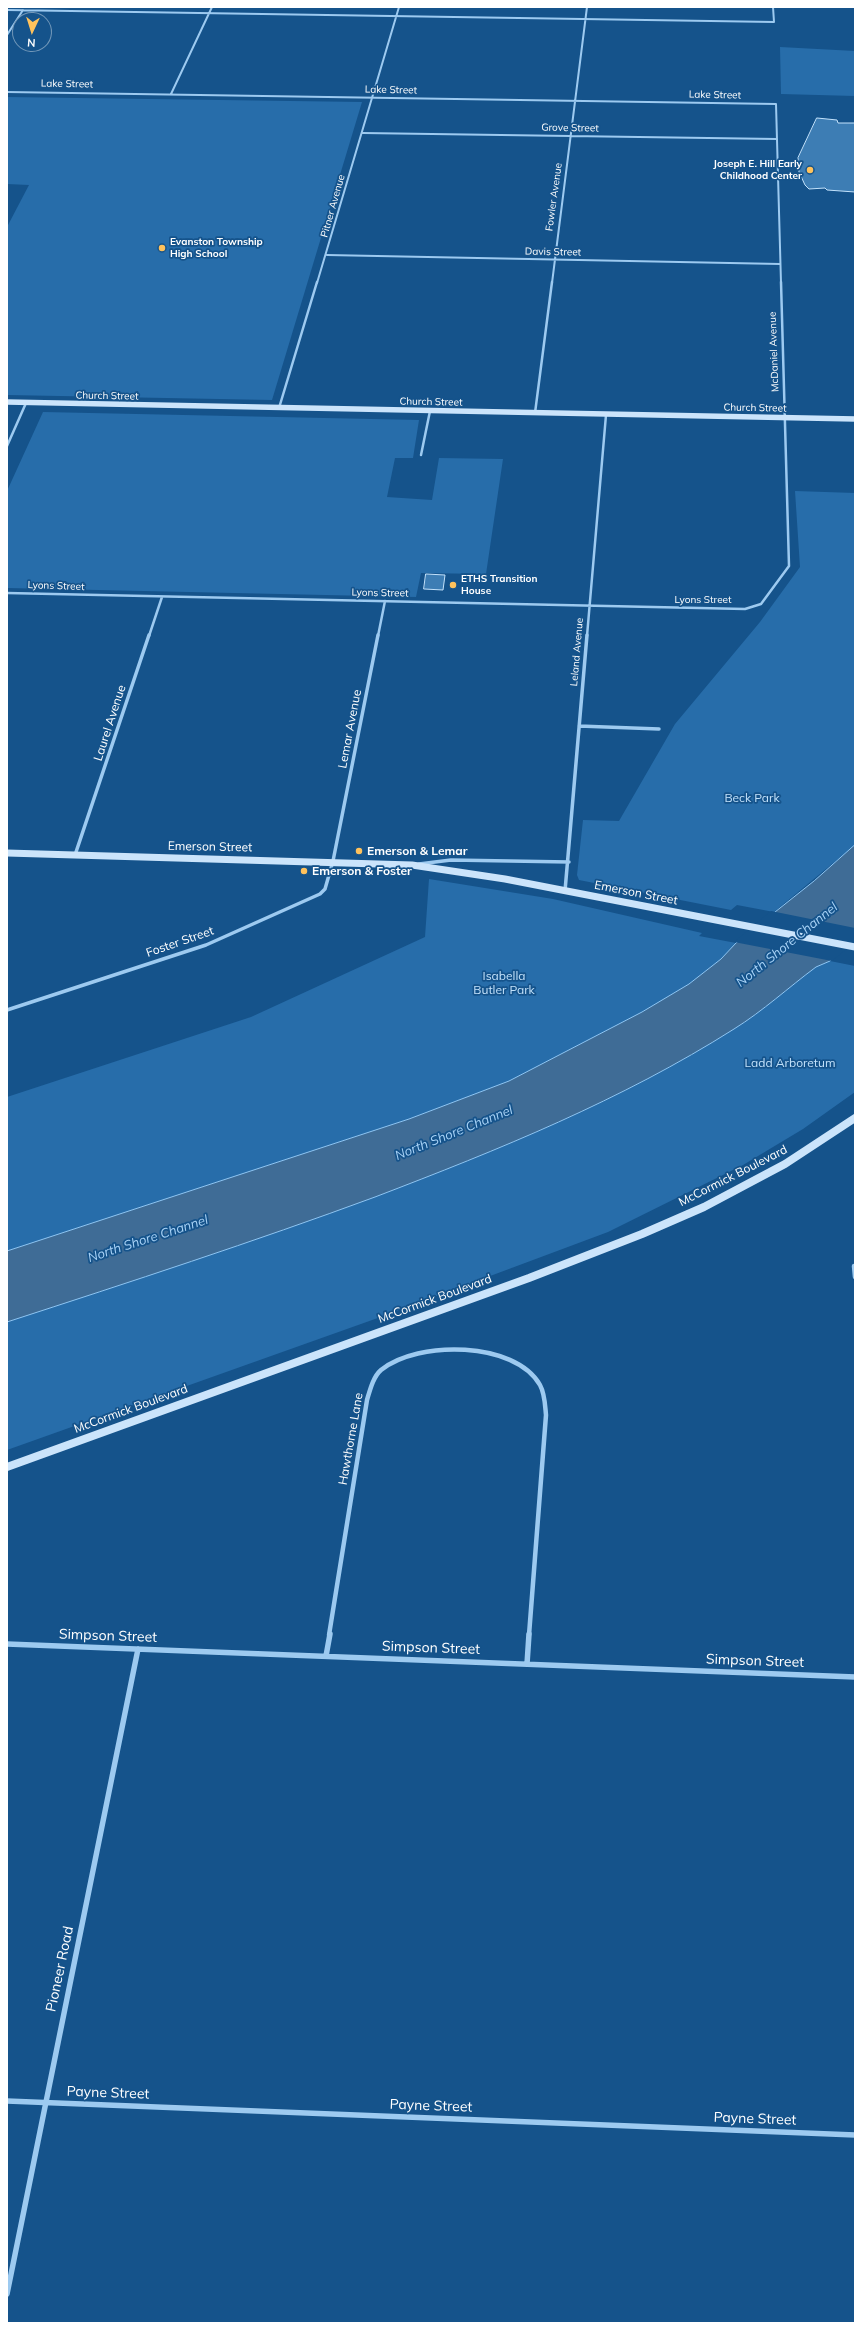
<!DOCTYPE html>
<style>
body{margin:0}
#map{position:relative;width:862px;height:2330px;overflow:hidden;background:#15538b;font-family:Mulish,sans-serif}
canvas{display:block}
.frame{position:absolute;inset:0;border:8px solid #fff;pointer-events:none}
.north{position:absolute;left:12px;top:12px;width:40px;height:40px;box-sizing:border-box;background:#15538b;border:1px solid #7398b9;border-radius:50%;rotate:184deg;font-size:11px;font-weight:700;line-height:16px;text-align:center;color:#fff}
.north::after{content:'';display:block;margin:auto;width:14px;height:18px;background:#ffc25c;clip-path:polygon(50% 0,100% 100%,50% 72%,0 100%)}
</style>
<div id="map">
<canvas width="862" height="2330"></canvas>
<div class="frame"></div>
<div class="north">N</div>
</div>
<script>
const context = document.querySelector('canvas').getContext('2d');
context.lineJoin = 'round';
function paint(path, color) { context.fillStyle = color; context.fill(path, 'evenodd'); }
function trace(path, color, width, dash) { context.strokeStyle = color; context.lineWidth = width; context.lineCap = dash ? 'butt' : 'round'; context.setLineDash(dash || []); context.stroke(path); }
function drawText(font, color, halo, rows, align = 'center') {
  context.font = font + ' Mulish,sans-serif'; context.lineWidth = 3.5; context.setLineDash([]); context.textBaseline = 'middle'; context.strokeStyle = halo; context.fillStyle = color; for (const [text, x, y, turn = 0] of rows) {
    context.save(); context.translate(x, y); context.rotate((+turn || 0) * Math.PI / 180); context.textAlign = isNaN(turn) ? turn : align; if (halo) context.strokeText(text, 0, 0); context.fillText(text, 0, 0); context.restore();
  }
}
const green = new Path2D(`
 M780 47 855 51V96L781 94Z
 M7 97 362 102 272 400 7 395V227L29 185 7 184Z
 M43 412 419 420 413 458H395L387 497 432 500 439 458 503 459 486 574 421 573 416 597 7 588V491Z
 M795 491 855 493V845L774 912 737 905 731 910 579 880 577 875 583 820 619 821 675 724 760 622 800 567Z
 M429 879 553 899 702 933 699 936 736 943 721 959 689 984 642 1012 509 1081 409 1119 7 1251V1097L251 1017 425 937Z
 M830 961 855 966V1092L803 1129 743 1165 608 1232 375 1319 7 1450V1322C130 1282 253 1242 375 1197 498 1150 623 1100 734 1029 763 1011 789 987 816 967Z`);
const water = new Path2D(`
 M855 845V939L830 961 816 967C789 987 763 1011 734 1029 622 1100 498 1150 375 1197 253 1242 130 1282 7 1322V1251L409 1119 509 1081 642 1012 689 984 721 959 736 943 814 881Z`);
const pier = new Path2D(`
 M771 911 855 928V942L832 961 734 942Z`);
const building = new Path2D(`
 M817 118 837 120 838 123H855V192L827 190 825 188 809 189 805 185 799 172 798 158Z
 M426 574 445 575 443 590 424 589Z`);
const streetFar4 = new Path2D(`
 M7 10 774 22 773 7
 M7 35 23 10
 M7 92 776 104 781 283
 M171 94 212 7
 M363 133 777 139
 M327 255 780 264
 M317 283 399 7
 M552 283 587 7`);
const streetFar3 = new Path2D(`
 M279 408 317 282
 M535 413 552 282
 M7 446 26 403
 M421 455 430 411
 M7 593 745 609 761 604 789 566 781 282
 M149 636 162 597
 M378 636 385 601
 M587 636 606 415`);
const streetFar2 = new Path2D(`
 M579 726 659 729
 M75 855 149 635
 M419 864 451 860 569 862
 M565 891 587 635
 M7 1010 206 945 320 894 325 889 333 861 378 635`);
const streetFar1 = new Path2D(`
 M854 1266 855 1277
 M329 1635 367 1400C370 1390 373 1377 381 1370 418 1340 515 1341 540 1385 545 1394 545 1405 546 1415L529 1635`);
const street = new Path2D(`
 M7 1644 855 1677
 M326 1656 330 1634
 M527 1664 529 1634
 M7 2101 855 2135
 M7 2294 138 1649`);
const secondaryFar2 = new Path2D(`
 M7 402 855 419`);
const secondaryFar1 = new Path2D(`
 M7 853 412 865 505 879 855 947`);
const secondary = new Path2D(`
 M7 1467 529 1278 642 1234 704 1207 785 1164 855 1118`);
const markers = [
 [810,170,4,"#ffc25c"],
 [162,248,4,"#ffc25c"],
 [453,585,4,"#ffc25c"],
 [359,851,4,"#ffc25c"],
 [304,871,4,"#ffc25c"]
];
const farStreetnames = [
 ["Lake Street",67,84,1],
 ["Lake Street",391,90,1],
 ["Lake Street",715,95,1],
 ["Grove Street",570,128,1],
 ["Fowler Avenue",554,197,-82],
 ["Pitner Avenue",333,206,-74],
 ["Davis Street",553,252,1],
 ["McDaniel Avenue",774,352,-92],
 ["Church Street",107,396,1],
 ["Church Street",431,402,1],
 ["Church Street",755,408,1],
 ["Lyons Street",56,586,2],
 ["Lyons Street",380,593,1],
 ["Lyons Street",703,600],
 ["Leland Avenue",577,652,-85]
];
const farPoinames = [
 ["Joseph E. Hill Early",802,164,"right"],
 ["Childhood Center",802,176,"right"],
 ["Evanston Township",170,242],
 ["High School",170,254],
 ["ETHS Transition",461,579],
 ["House",461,591]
];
const streetNames = [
 ["Laurel Avenue",110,723,-72],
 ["Lemar Avenue",350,729,-79],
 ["Emerson Street",210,847,1],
 ["Emerson Street",636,893,11],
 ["Foster Street",180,942,-19],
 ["McCormick Boulevard",733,1176,-27],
 ["McCormick Boulevard",435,1299,-20],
 ["McCormick Boulevard",131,1409,-20],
 ["Hawthorne Lane",351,1439,-80]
];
const parkNames = [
 ["Beck Park",752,798],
 ["Isabella",504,976],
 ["Butler Park",504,990],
 ["Ladd Arboretum",790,1063]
];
const poiNames = [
 ["Emerson & Lemar",367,851],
 ["Emerson & Foster",312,871]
];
const waterNames = [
 ["North Shore Channel",787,945,-39],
 ["North Shore Channel",454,1133,-22],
 ["North Shore Channel",148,1239,-18]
];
const nearStreetnames = [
 ["Simpson Street",108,1636,2],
 ["Simpson Street",431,1648,2],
 ["Simpson Street",755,1661,2],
 ["Pioneer Road",60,1969,-78],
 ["Payne Street",108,2093,2],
 ["Payne Street",431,2106,2],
 ["Payne Street",755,2119,2]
];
paint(green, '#276daa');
paint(water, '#3f6c96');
trace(water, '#8fc6f3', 1);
paint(pier, '#15538b');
paint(building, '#3d7db4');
trace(building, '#c3e2fb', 1);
trace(streetFar4, '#9dcaf0', 2);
trace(streetFar3, '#9dcaf0', 2.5);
trace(streetFar2, '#9dcaf0', 3.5);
trace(streetFar1, '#9dcaf0', 4.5);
trace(street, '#9dcaf0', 5.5);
trace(secondaryFar2, '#cbe4fb', 5.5);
trace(secondaryFar1, '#cbe4fb', 7);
trace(secondary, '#cbe4fb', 8);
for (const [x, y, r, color] of markers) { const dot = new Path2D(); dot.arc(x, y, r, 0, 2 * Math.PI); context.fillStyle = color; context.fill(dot); trace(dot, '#15538b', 1.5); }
drawText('10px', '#fff', '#15538b', farStreetnames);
drawText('bold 10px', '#fff', '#15538b', farPoinames, 'left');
drawText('12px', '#fff', '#15538b', streetNames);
drawText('12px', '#c3e2fb', '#15538b', parkNames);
drawText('bold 12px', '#fff', '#15538b', poiNames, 'left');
drawText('italic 13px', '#a9d3f7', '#15538b', waterNames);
drawText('14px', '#fff', '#15538b', nearStreetnames);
</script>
